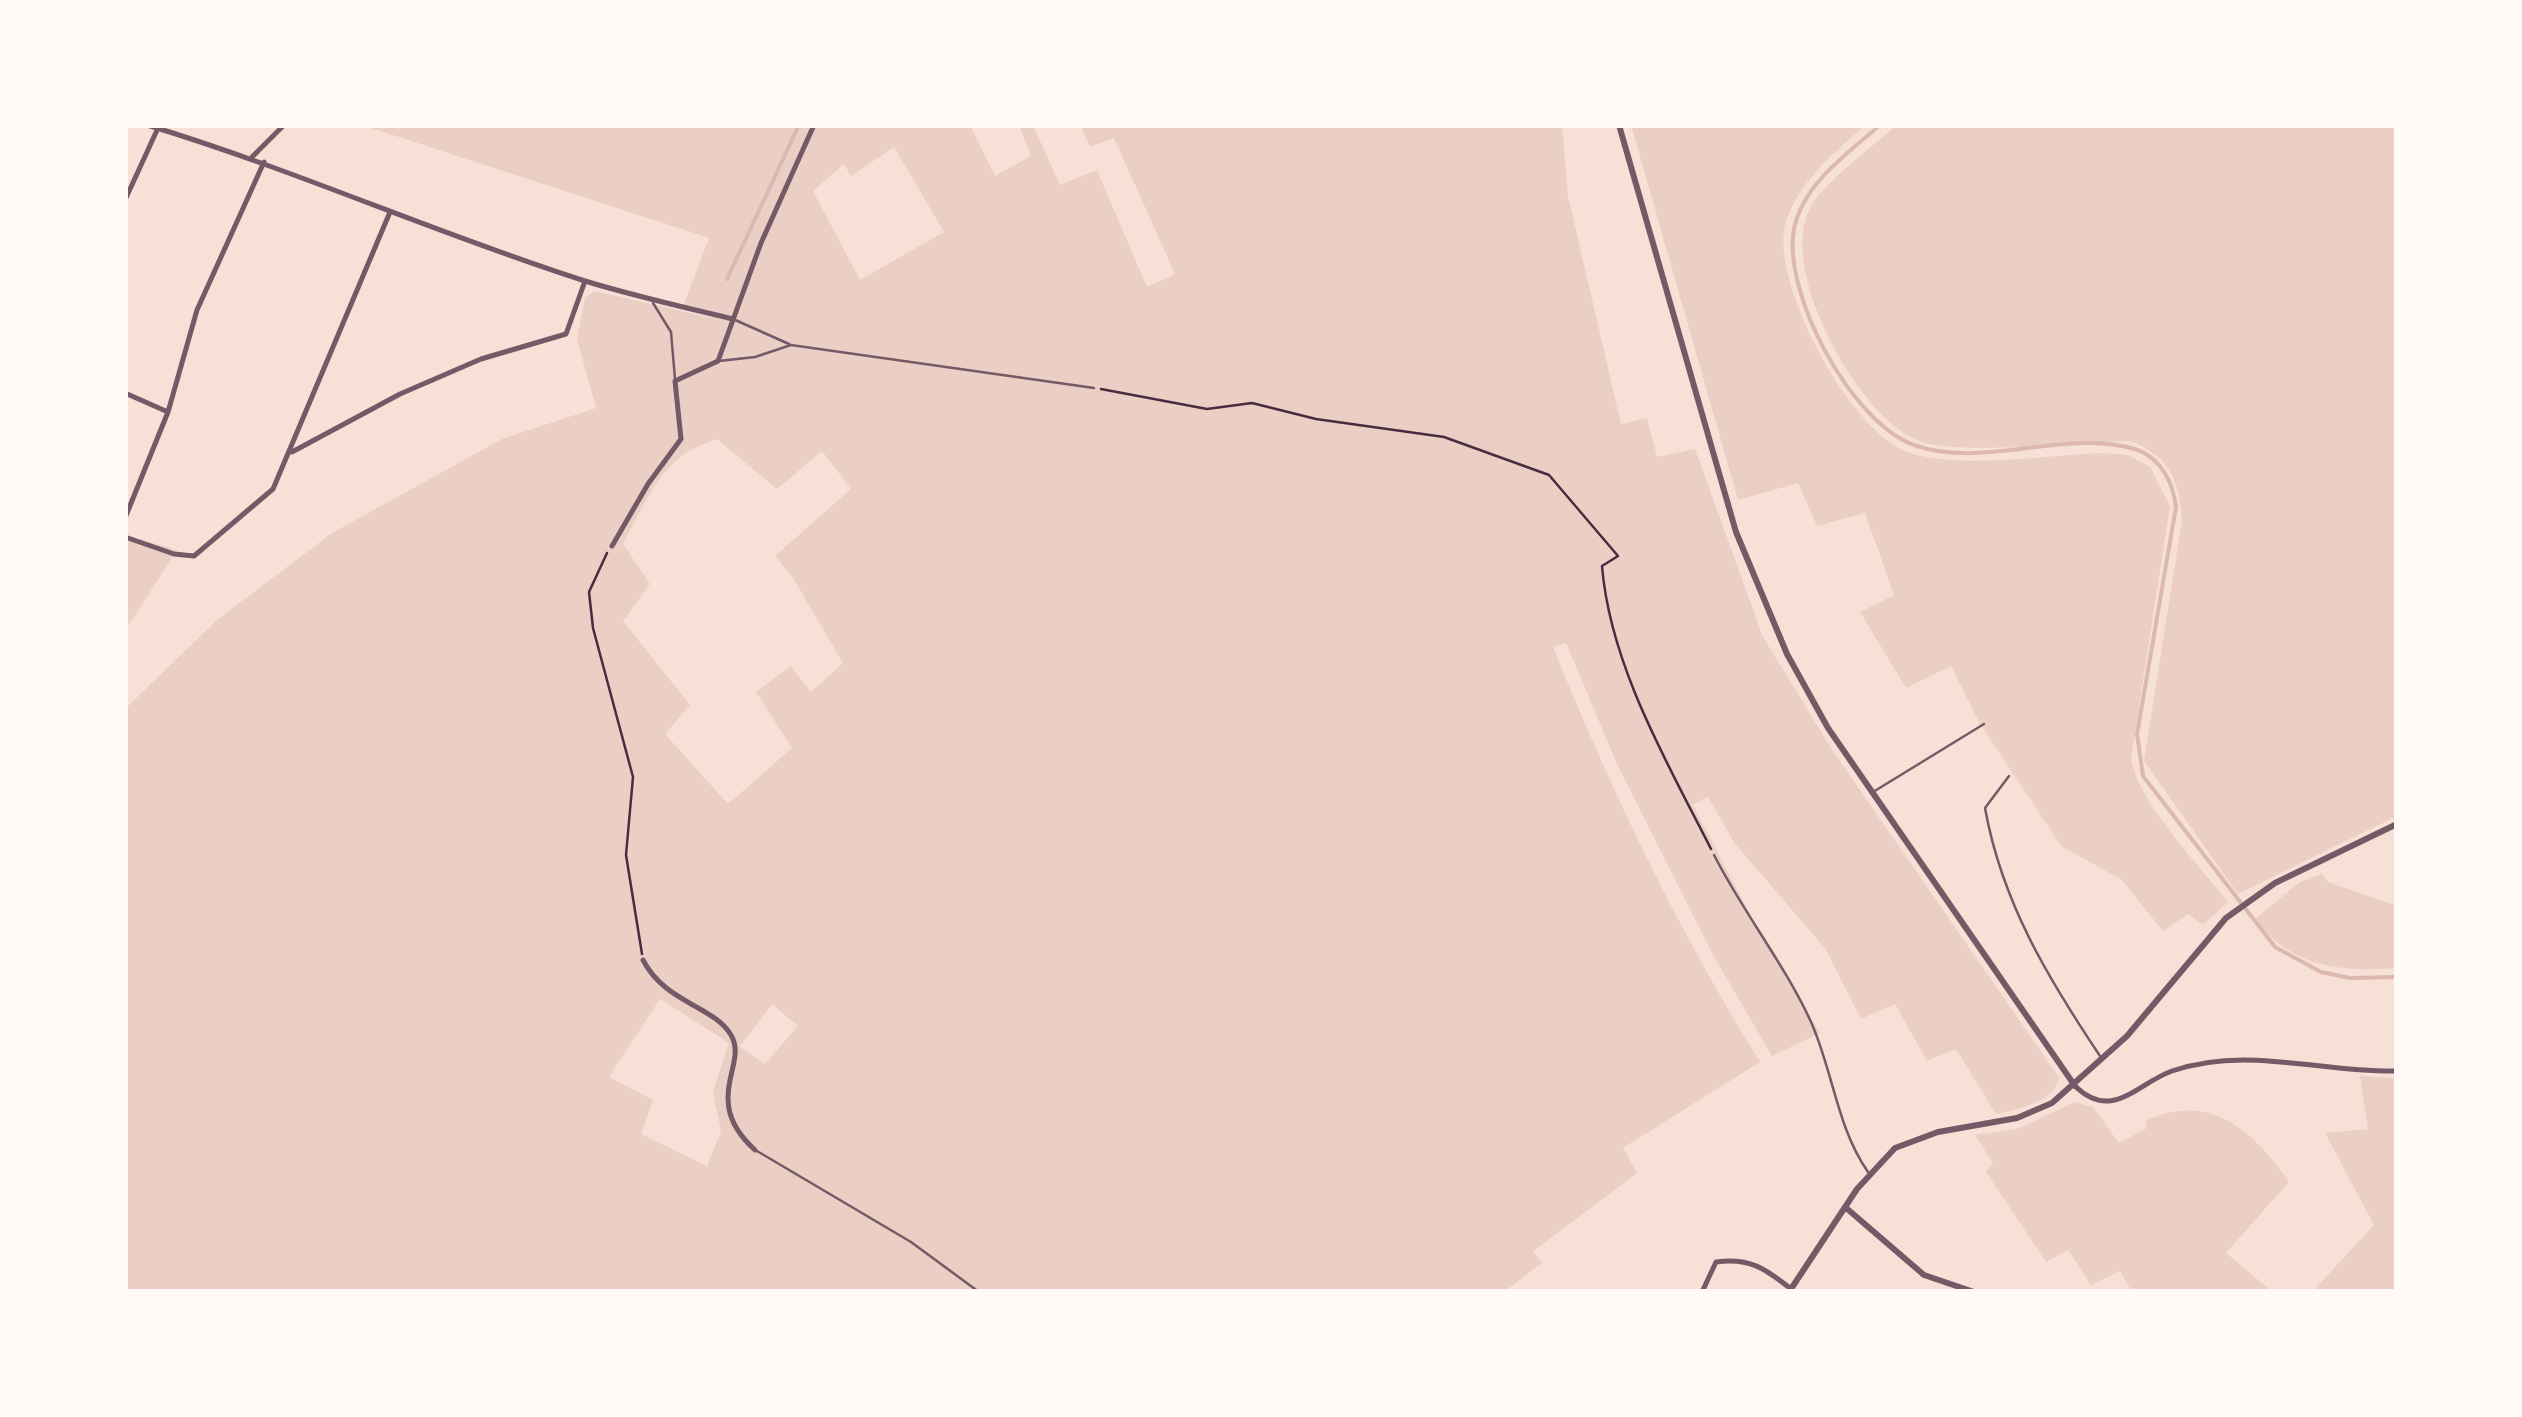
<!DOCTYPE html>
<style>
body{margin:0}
#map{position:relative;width:2522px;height:1417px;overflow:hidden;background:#f7e1d7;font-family:"Fira Sans Condensed",sans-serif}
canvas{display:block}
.frame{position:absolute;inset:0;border:128px solid #fffaf5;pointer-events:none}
</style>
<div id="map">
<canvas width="2522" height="1417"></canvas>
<div class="frame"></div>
</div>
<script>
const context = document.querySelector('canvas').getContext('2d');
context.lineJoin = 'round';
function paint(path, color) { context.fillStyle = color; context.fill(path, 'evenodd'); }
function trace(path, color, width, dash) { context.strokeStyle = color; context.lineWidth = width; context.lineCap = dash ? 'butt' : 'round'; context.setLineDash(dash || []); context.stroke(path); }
const green = new Path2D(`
 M362 125H970L995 176 1031 156 1019 125H1033L1060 185 1097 170 1147 287 1175 274 1114 138 1090 147 1080 125H1562L1568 196 1621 424 1647 418 1657 457 1695 449 1763 637 1833 751 2051 1066 2059 1078C2053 1103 2018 1109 1996 1114L1956 1049 1927 1061 1895 1004 1861 1019 1825 948 1735 844 1708 797 1693 805 1757 928 1820 1033 1772 1056 1713 955 1617 764 1566 643 1553 647C1611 791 1678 930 1760 1062L1623 1148 1637 1173 1533 1251 1542 1263 1504 1292H125V709L218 619 332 533 502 439 596 408 577 339 585 298 594 291 713 318 684 304 709 238ZM894 147 944 232 860 280 813 191 844 164 851 176ZM717 439 777 489 822 451 851 489 775 556 793 578 843 663 811 692 791 666 756 692 792 748 728 804 665 734 690 705 623 621 650 584 623 544C650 496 661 456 717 439ZM660 999 729 1043 713 1092 721 1131 707 1166 641 1134 653 1100 609 1077ZM772 1004 798 1026 765 1064 740 1047Z
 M1631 125H1866C1834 153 1791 187 1784 232 1776 292 1853 438 1913 454 1971 469 2043 455 2103 453L2128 455 2150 467 2170 506 2131 758C2139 805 2199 864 2228 902L2203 925 2188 914 2163 931 2122 880 2061 846 1979 722 1951 666 1906 688 1860 612 1894 595 1865 513 1817 526 1798 483 1738 500Z
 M1896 125H2397V816L2238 894 2144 761 2182 520C2180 481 2169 456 2131 441 2082 442 1959 456 1919 441 1859 419 1772 263 1813 203 1833 174 1871 149 1896 125Z
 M125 535 177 550 125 631Z
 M2322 874 2328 882 2397 906V968C2341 972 2291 968 2255 919L2300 882Z
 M2360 1076 2397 1078V1292H2312L2374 1225 2325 1133 2368 1129Z
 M2075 1102 2093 1107 2119 1143 2147 1128 2145 1121C2210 1091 2252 1129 2289 1182L2226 1253 2273 1292H2132L2120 1271 2091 1285 2068 1250 2046 1262 1986 1172 1993 1163 1975 1135 2017 1129Z`);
const stream = new Path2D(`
 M1880 125C1847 154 1803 184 1794 229 1782 294 1852 423 1914 445 1983 470 2065 428 2135 449 2161 458 2173 482 2176 507L2137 734 2143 776 2275 947 2321 972 2350 978 2397 977
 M727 279 799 125`);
const path = new Path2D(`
 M1101 389 1207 409 1252 403 1316 419 1444 437 1549 475 1618 556 1602 566C1610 665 1667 762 1711 849
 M607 553 589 592 593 628 633 777 626 855 642 954`);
const service = new Path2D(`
 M653 303 671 332 675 379
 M733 319 789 344
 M719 361 755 357 791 345 1094 388
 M2009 776 1985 808C2002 903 2049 980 2102 1059
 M1873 792 1984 724
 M1714 855C1743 912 1785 965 1811 1022 1833 1071 1837 1128 1868 1172
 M757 1151 911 1242 979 1292`);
const minor = new Path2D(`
 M147 125C296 170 437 234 585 281 634 296 683 307 733 319
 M252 157 284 125
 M125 200 158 128
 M125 393 168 412
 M292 452 400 394 481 359 566 334 585 281
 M125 518 168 412 197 310 264 162
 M125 537 174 554 194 556 273 489 390 212
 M612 546 648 484 681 439 675 381 718 361 761 243 814 125
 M643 960C665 1003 714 1006 731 1035 749 1065 700 1100 755 1150
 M2075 1086C2112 1122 2136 1084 2172 1071 2246 1045 2322 1073 2397 1071
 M1702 1292 1716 1262C1749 1257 1766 1269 1791 1289`);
const tertiary = new Path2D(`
 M1619 125 1736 532 1787 654 1828 728 2075 1086
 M1845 1207 1924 1275 1974 1292
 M1789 1292 1857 1189 1895 1148 1938 1132 2017 1118 2052 1103 2127 1036 2226 918 2275 883 2397 824`);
paint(green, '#ebcfc5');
trace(stream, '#dcb8b0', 4);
trace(path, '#4a2c40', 2.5);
trace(service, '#755966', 2.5);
trace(minor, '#755966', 5);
trace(tertiary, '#755966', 6);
</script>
